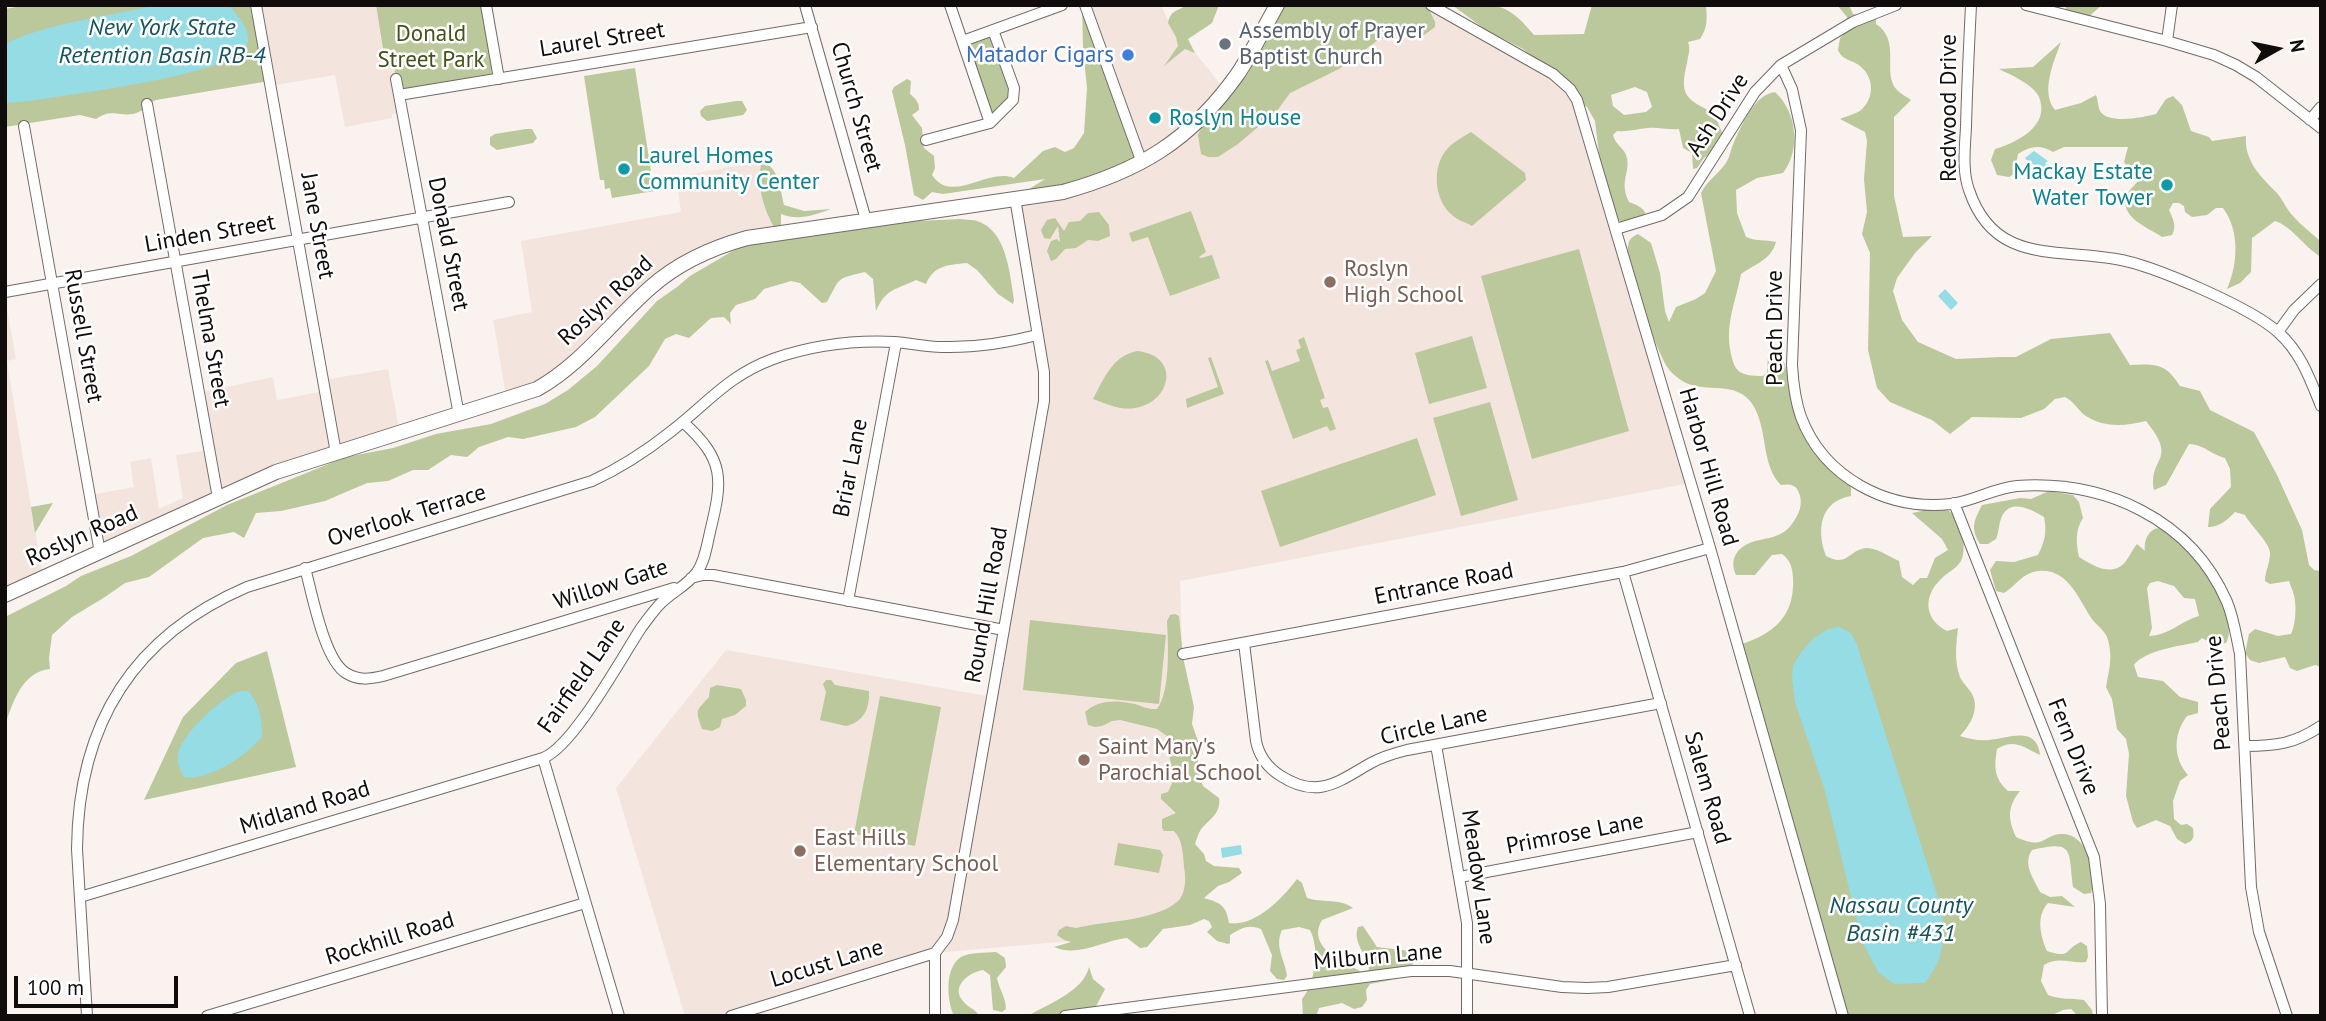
<!DOCTYPE html>
<style>
body{margin:0}
#map{position:relative;width:2326px;height:1021px;overflow:hidden;background:#f9f2ef;font-family:"PT Sans",sans-serif}
canvas{display:block}
.frame{position:absolute;inset:0;border:7px solid #0f0c0b;pointer-events:none}
.north{position:absolute;left:2242px;top:14px;width:70px;height:70px;-webkit-text-stroke:5px #fff;paint-order:stroke;rotate:81deg;font-size:19px;font-weight:700;line-height:28px;text-align:center;color:#0f0c0b}
.north::after{content:'';display:block;margin:auto;width:24px;height:32px;background:#0f0c0b;clip-path:polygon(50% 0,100% 100%,50% 72%,0 100%)}
.scale{position:absolute;left:14px;top:976px;width:164px;height:32px;box-sizing:border-box;border:4px solid #0f0c0b;border-top:0;padding-left:9px;font-size:21px;line-height:24px;white-space:nowrap;color:#0f0c0b;-webkit-text-stroke:5px #fff;paint-order:stroke}
</style>
<div id="map">
<canvas width="2326" height="1021"></canvas>
<div class="frame"></div>
<div class="north">N</div>
<div class="scale">100 m</div>
</div>
<script>
const context = document.querySelector('canvas').getContext('2d');
context.lineJoin = 'round';
function paint(path, color) { context.fillStyle = color; context.fill(path, 'evenodd'); }
function trace(path, color, width, dash) { context.strokeStyle = color; context.lineWidth = width; context.lineCap = dash ? 'butt' : 'round'; context.setLineDash(dash || []); context.stroke(path); }
function drawText(font, color, halo, rows, align = 'center') {
  context.font = font + ' "PT Sans",sans-serif'; context.lineWidth = 5; context.setLineDash([]); context.textBaseline = 'middle'; context.strokeStyle = halo; context.fillStyle = color; for (const [text, x, y, turn = 0] of rows) {
    context.save(); context.translate(x, y); context.rotate((+turn || 0) * Math.PI / 180); context.textAlign = isNaN(turn) ? turn : align; if (halo) context.strokeText(text, 0, 0); context.fillText(text, 0, 0); context.restore();
  }
}
const built = new Path2D(`
 M256 5H376L385 68 394 67 402 112 392 114V118L345 127 335 75 270 86Z
 M1085 5H1161L1177 39 1185 40 1225 90 1431 5 1570 89 1690 483 1180 581 1190 925 1071 941 935 953 731 1016H685L616 788 726 650 993 697 1044 401 1015 198 1108 179Z
 M762 161 778 234 682 264 579 358 507 401 493 320 532 312 521 241 681 212 676 177Z
 M5 298 16 359 7 361 43 579 5 595Z
 M388 369 400 434 276 472 100 553 90 495 134 487 130 462 151 458 159 509 183 498 176 455 209 450 199 393 273 377 277 400 325 391 324 380Z`);
const green = new Path2D(`
 M27 5H256L269 81 156 100C148 103 144 111 136 113 122 118 112 107 96 119L80 115 5 127V9Z
 M376 5H481L491 57 492 78 399 95 394 67 386 68Z
 M1082 5 1142 163 1015 198 1045 179 943 194 932 192 923 200 914 195 905 145 892 91 894 87 907 79 911 81 910 94C916 99 919 102 919 110L912 115 922 128 924 148 934 156 935 168 932 175C952 205 987 167 1014 178L1043 151 1055 147 1065 152 1074 148 1084 133 1087 88 1083 48Z
 M1187 5H1219L1212 23 1188 39 1195 53 1185 49 1164 66 1178 46 1176 37 1168 23C1171 9 1177 12 1187 5Z
 M1277 5H1427L1435 22V27L1424 35 1413 36 1401 34 1378 40 1339 69 1290 93 1277 111 1238 144 1218 157H1208L1201 154 1198 135 1209 110Z
 M1452 5C1497 5 1505 0 1534 35L1584 34 1592 5H1706C1707 19 1708 27 1700 39L1688 42C1691 50 1688 54 1687 63 1679 96 1686 99 1714 113L1723 135 1721 145 1704 158 1697 168 1693 169 1692 153 1683 148 1679 129C1669 130 1657 127 1648 128 1637 129 1628 132 1617 131L1613 135C1615 145 1625 148 1627 158 1630 174 1619 181 1629 202 1637 205 1645 208 1646 216L1628 224 1618 220 1602 177 1595 121 1587 107 1577 100 1563 82 1523 49 1486 30ZM1635 87 1647 92 1652 107 1646 112 1624 115 1613 106 1611 95Z
 M1837 5H1849L1853 14 1876 16V24C1902 41 1881 73 1897 90 1901 94 1907 97 1911 100L1894 117V196L1903 237 1932 236 1915 253 1897 278 1893 291 1902 320 1918 342 1956 359 2001 357H2016L2051 339 2110 333 2130 365C2156 364 2165 363 2180 386L2200 391 2210 410 2254 432 2277 475 2302 530 2309 565 2314 570 2321 571 2319 607 2321 610V667L2315 665 2297 671 2290 668 2285 657 2259 663 2250 660 2245 653 2249 634 2255 629 2278 636 2291 634C2296 625 2297 602 2293 592 2292 588 2290 585 2289 581L2270 584 2265 581C2265 572 2270 563 2270 553 2270 543 2251 526 2245 515L2235 512C2227 520 2220 527 2208 527L2210 509 2231 487 2230 469 2225 458C2210 454 2205 445 2189 444L2166 485 2154 490C2148 456 2179 462 2146 421 2125 426 2105 428 2086 416 2078 411 2076 403 2065 397L2055 399 2044 409 2021 418 1972 417 1950 434 1932 420 1890 402 1877 388 1868 350 1870 253 1862 234 1867 212 1864 179 1867 141 1865 132 1840 119C1846 116 1856 114 1861 110 1875 98 1874 77 1860 66 1851 59 1843 61 1838 50L1840 38 1848 30 1847 17Z
 M2066 5H2102L2087 18 2076 16 2066 9Z
 M993 30 1014 95 990 123 963 42Z
 M2061 42C2054 61 2040 92 2055 110L2081 103 2096 95C2098 99 2098 107 2100 111 2108 125 2145 117 2156 114L2166 99 2173 96 2182 105 2191 131 2209 137 2212 141 2246 136C2244 161 2261 177 2277 193 2283 200 2287 210 2293 216 2301 225 2310 232 2318 239L2321 243V257C2304 247 2293 227 2275 221L2252 238 2251 272 2240 283 2227 289C2238 264 2240 231 2223 208H2216L2207 215 2192 217 2185 212 2184 206 2179 203H2173L2169 210C2173 219 2177 226 2172 235L2162 237C2150 228 2118 218 2127 195 2128 191 2135 185 2138 181L2136 169 2128 168 2124 162 2128 147H2064L2053 152C2040 144 2030 146 2018 154L2014 174 2009 177 1997 175 1991 160 1995 149C2016 143 2051 126 2039 97 2033 84 2011 75 1999 69L2033 67Z
 M635 68 654 191 612 198 610 188 605 189 604 180H600L584 76Z
 M1775 92C1797 112 1801 150 1783 173L1757 178 1736 190 1737 213 1746 237C1757 242 1765 239 1776 242 1771 260 1755 264 1741 274 1736 301 1726 321 1730 349 1734 372 1739 376 1763 376L1767 372 1768 356 1779 353C1789 368 1789 384 1793 401 1801 436 1822 466 1851 486V496C1820 501 1816 530 1826 556 1848 568 1849 549 1867 548 1877 548 1890 557 1899 561L1902 577 1913 585 1920 578H1927L1935 558 1948 550 1942 539 1912 513C1922 511 1935 507 1944 509 1961 513 1968 547 1961 561 1955 570 1948 572 1941 579 1922 597 1925 620 1947 631L1958 628C1956 645 1954 661 1960 677 1963 684 1970 689 1973 696 1979 711 1970 725 1960 736 1970 739 1978 741 1989 740 2008 738 2037 725 2040 755 2024 747 2013 738 1997 749 1994 768 1994 778 2008 791H2020C2007 807 2008 819 2016 837 2046 851 2042 834 2063 834 2087 834 2099 875 2091 893L2084 894 2073 887C2068 850 2075 840 2032 850 2022 864 2034 879 2040 892L2050 897 2062 896 2075 907 2048 903C2036 916 2040 935 2047 951 2072 959 2063 950 2081 942L2087 946 2088 957 2086 962C2071 964 2058 956 2044 965L2041 981 2048 995C2060 1000 2071 998 2084 1000L2092 1010 2093 1016H2078L2071 1009 2063 1010 2050 1016H1843L1739 645C1774 634 1795 616 1793 578 1792 567 1791 561 1782 554L1772 555 1755 575H1736C1732 566 1732 558 1739 550 1757 532 1782 548 1798 514 1801 508 1802 499 1799 493 1796 484 1789 484 1781 485 1761 466 1768 429 1753 405 1736 379 1707 394 1684 382 1679 379 1671 373 1668 368 1657 352 1624 262 1628 246 1629 239 1632 237 1638 234L1651 243 1660 273 1665 311 1669 322 1676 307 1696 299 1705 293 1716 271 1701 193C1707 181 1718 174 1726 163 1730 157 1731 148 1734 142 1743 123 1754 95 1775 92Z
 M736 101H742L747 110 743 115 707 121 701 116 700 111 705 106Z
 M526 129H532L537 138 533 143 497 150 490 145V137L495 134Z
 M1471 132 1525 173 1526 180 1472 226C1465 222 1457 220 1452 215 1435 201 1432 171 1444 153 1451 143 1461 138 1471 132Z
 M762 161C780 169 780 189 784 205L804 211 831 209C815 215 798 221 781 214V228L959 219C967 220 975 219 982 223 1007 235 1010 275 1014 300L1013 304 998 294 977 270 967 263C948 265 934 265 926 284L916 280C896 290 886 288 876 311L873 279 865 272C835 279 841 277 827 302L822 303 800 283 791 281 764 289 755 299 736 305 730 313 731 324 724 317 711 318 689 338 676 334 665 339 649 366 595 417 576 427 523 439 508 437 479 447 467 457 451 455 428 470H413L388 481 367 483 325 501 281 511 256 513 244 538 234 532 203 538 149 577 125 583 105 597 72 617 52 635 49 658 50 669C22 672 13 702 5 725V617L66 586 81 576 131 556 227 505 346 457 393 448 436 434 491 424 545 404 568 390 597 366 657 301 677 287 690 276 736 249 778 234C765 213 755 186 762 161Z
 M1191 211 1206 252 1199 257 1201 258 1212 255 1220 278 1170 296 1148 237 1132 242 1129 233Z
 M1099 212 1109 225 1110 236 1098 241 1088 240 1076 248 1065 249 1056 259 1051 261 1047 251 1051 241 1057 239 1060 242 1058 226 1050 239 1044 238 1041 230 1047 220 1055 218 1064 231 1069 222 1080 221 1088 213Z
 M1579 249 1629 431 1532 459 1481 276Z
 M1472 336 1487 388 1429 404 1415 353Z
 M1304 337 1325 398 1320 400 1323 408 1328 407 1336 429 1330 431 1327 426 1293 439 1265 361 1268 360 1272 371 1300 361 1296 350 1301 348 1298 340Z
 M1137 351C1187 356 1168 415 1120 408 1111 406 1102 402 1093 399 1104 379 1112 356 1137 351Z
 M1211 357 1224 394 1187 408 1186 399 1218 387 1208 358Z
 M1490 402 1518 500 1461 516 1433 418Z
 M1417 438 1436 495 1280 547 1261 491Z
 M2049 491 2073 495 2079 502 2083 518C2075 530 2076 543 2079 557 2095 567 2115 579 2128 558 2131 553 2133 549 2137 544L2145 551C2143 535 2155 521 2171 532 2191 546 2242 620 2226 643L2213 644 2202 638 2198 642C2180 646 2145 650 2134 665L2138 677 2163 681 2180 697 2198 702V713L2187 716C2173 734 2173 758 2188 775L2180 781 2173 801 2174 819 2181 825 2187 824 2193 828C2194 837 2194 841 2185 844L2177 839 2170 826 2156 820 2137 828 2133 822 2126 796 2129 754 2126 739 2117 729 2112 699 2106 687C2109 670 2113 657 2108 640 2106 631 2097 626 2092 619 2079 600 2068 568 2039 571 2023 572 2017 585 2004 593L1996 591 1990 570 1996 561 2014 562 2038 555C2045 541 2047 532 2044 517 2032 510 2011 498 2002 516 1999 522 1999 532 1996 539L1988 544H1980C1970 528 1974 521 1982 505L2020 498 2031 499ZM2158 581 2174 586 2184 598 2195 599 2199 616C2181 621 2168 636 2149 636L2152 628 2147 588 2150 583Z
 M53 503 35 533 31 507Z
 M1175 614 1179 616 1183 657 1194 707 1192 724 1198 741V771L1203 786 1219 798C1221 813 1211 818 1202 828 1198 833 1197 839 1195 844L1204 854 1206 861 1214 866 1239 868 1242 873 1229 882 1218 886 1204 898C1221 903 1226 905 1229 923 1255 927 1282 899 1297 879L1302 883 1307 898C1322 903 1340 898 1353 908L1322 920C1306 947 1343 962 1362 972L1369 970C1368 954 1352 944 1358 927L1363 926 1377 947 1410 951 1414 957 1412 967 1391 980 1370 984 1366 990 1367 1000 1362 1007 1354 1009 1342 1003 1319 1008 1316 1016H1303L1302 999C1315 984 1320 949 1310 930L1299 927 1282 930C1274 947 1285 959 1287 976L1284 980 1277 979 1270 971 1272 955 1261 929C1248 924 1242 928 1230 935V943L1228 944 1217 941 1207 932 1212 927 1209 921 1204 919 1190 925 1163 929 1147 947 1140 948 1127 938C1104 940 1078 958 1054 947L1071 942 1064 940 1057 935 1059 930 1066 926 1076 928C1103 921 1161 921 1180 899 1186 890 1186 877 1184 867 1183 855 1183 840 1174 831H1164L1162 828V819L1176 813 1161 799V794L1168 792 1173 781 1167 736 1157 729 1120 720 1112 721 1102 726 1095 727 1088 725 1085 712C1097 701 1114 700 1129 703 1139 704 1147 710 1157 709 1171 691 1168 643 1167 621L1170 615Z
 M1030 620 1166 635 1159 704 1023 690Z
 M267 651 296 767 144 800 183 717 236 663Z
 M826 680H831L835 685 869 691C870 708 864 722 846 726L820 720 826 692 823 684Z
 M717 685 741 689 746 700V706L735 715 722 719 720 727 712 731 702 729C695 708 696 712 709 697L710 688Z
 M880 696 941 707 915 846 854 834Z
 M1118 843 1160 850 1163 855 1159 873 1114 865Z
 M996 952 1005 958 1006 967 997 978C999 989 1006 998 1006 1009L1002 1012 993 1010 990 975 983 970C970 972 950 986 963 1001 968 1008 975 1008 979 1016H954C947 1001 944 968 961 957 970 952 986 953 996 952Z
 M1089 967 1093 979 1105 989 1091 1016H1028C1049 1003 1083 992 1089 967Z`);
const water = new Path2D(`
 M158 5H228C237 14 254 33 246 47 231 75 66 95 29 101L5 103V44C43 24 114 15 158 5Z
 M2034 151 2048 161 2045 163 2047 166 2042 170H2038L2032 163 2030 164 2025 158Z
 M1945 289 1958 303 1951 310 1938 296Z
 M1839 627 1851 633 1857 645 1941 907C1945 937 1945 958 1925 983L1894 984 1878 972 1862 941 1825 791 1795 702 1792 679 1793 666 1801 652 1814 638 1828 629Z
 M239 691H248C260 704 262 719 262 737 246 756 209 781 184 777 180 770 177 763 178 755 181 734 220 699 239 691Z
 M1241 845 1242 854 1222 858 1221 848Z`);
const minor = new Path2D(`
 M256 5 336 453
 M486 5 499 79
 M805 5 866 220
 M950 5 990 123
 M1085 5 1142 163
 M1431 5 1553 74 1570 89 1577 100 1710 548 1843 1016
 M1971 5C1969 46 1967 86 1966 127 1965 147 1962 171 1969 190 1994 265 2057 248 2116 259 2153 265 2252 308 2279 333 2301 353 2310 379 2321 406
 M2026 5 2167 41 2214 55 2236 65 2256 77 2321 128
 M963 41 1062 5
 M2167 41 2172 5
 M1781 65 1792 89 1801 130 1792 365C1793 382 1795 400 1801 417 1824 478 1888 511 1951 504 1974 501 1994 488 2017 486 2105 480 2191 519 2227 602 2234 619 2236 636 2240 654L2251 887 2259 932 2287 1016
 M396 79 459 415
 M399 95 812 27
 M147 104 218 498
 M2310 120 2321 107
 M24 126 100 553
 M926 140 990 123 1013 100 1014 88 993 30
 M1616 229 1662 215 1688 197 1755 92 1781 65 1853 22 1896 5
 M5 292 509 202
 M2278 332 2294 310 2321 284
 M1954 503 2094 857 2100 904 2102 1016
 M305 568C312 593 324 660 346 673 359 681 370 679 383 676L674 588
 M1623 572 1750 1016
 M691 578 703 575H713L1004 630
 M848 601 896 343
 M1244 643 1256 741C1259 756 1268 768 1281 776 1318 800 1339 781 1371 763 1382 757 1395 753 1407 750L1661 703
 M1183 654 1623 572 1710 548
 M1436 745 1467 923V1016
 M2245 746C2276 746 2294 744 2321 726
 M543 758 619 1016
 M1460 877 1698 832
 M80 897 543 758C573 747 622 657 641 628 647 620 654 610 661 603 672 592 688 585 697 572 705 561 707 545 710 532 723 479 725 460 683 422
 M87 1016 77 849C78 725 133 636 247 587L592 481C620 468 645 452 669 433 706 405 727 376 773 359 813 345 852 340 894 342 910 343 926 347 942 347 974 348 1006 343 1037 335
 M207 1016 585 903
 M731 1016 935 953
 M935 1016V953L947 937 953 920 1044 401V372L1015 198
 M1065 1016 1411 971H1450L1562 987 1587 988 1608 987 1736 965`);
const major = new Path2D(`
 M5 595 276 472 537 389C582 364 612 321 651 287 678 263 711 248 747 238L1063 192C1139 171 1190 141 1237 75 1252 53 1264 28 1277 5`);
const markers = [
 [1225,44,7,"#6b7280"],
 [1128,55,7,"#3f7fe0"],
 [1155,118,7,"#0f9aa8"],
 [624,169,7,"#0f9aa8"],
 [2167,185,7,"#0f9aa8"],
 [1330,282,7,"#8d6e63"],
 [1084,760,7,"#8d6e63"],
 [800,851,7,"#8d6e63"]
];
const worshipNames = [
 ["Assembly of Prayer",1239,31],
 ["Baptist Church",1239,57]
];
const parkNames = [
 ["Donald",431,34],
 ["Street Park",431,60]
];
const streetNames = [
 ["Laurel Street",602,40,-9],
 ["Church Street",856,107,74],
 ["Redwood Drive",1949,108,-90],
 ["Ash Drive",1718,115,-57],
 ["Jane Street",317,226,80],
 ["Linden Street",210,234,-10],
 ["Donald Street",448,244,79],
 ["Roslyn Road",606,301,-43],
 ["Peach Drive",1775,328,-90],
 ["Russell Street",83,336,80],
 ["Thelma Street",210,339,80],
 ["Harbor Hill Road",1708,467,74],
 ["Briar Lane",851,468,-79],
 ["Overlook Terrace",407,516,-17],
 ["Roslyn Road",82,536,-24],
 ["Entrance Road",1444,584,-11],
 ["Willow Gate",611,585,-18],
 ["Round Hill Road",987,605,-80],
 ["Fairfield Lane",582,676,-55],
 ["Peach Drive",2219,693,-95],
 ["Circle Lane",1434,726,-13],
 ["Fern Drive",2073,747,68],
 ["Salem Road",1707,788,74],
 ["Midland Road",305,808,-17],
 ["Primrose Lane",1575,834,-11],
 ["Meadow Lane",1478,877,82],
 ["Rockhill Road",390,939,-17],
 ["Milburn Lane",1378,957,-5],
 ["Locust Lane",827,964,-17]
];
const shopNames = [
 ["Matador Cigars",1114,55]
];
const cultureNames = [
 ["Roslyn House",1169,118],
 ["Laurel Homes",638,156],
 ["Community Center",638,182],
 ["Mackay Estate",2153,172,"right"],
 ["Water Tower",2153,198,"right"]
];
const educationNames = [
 ["Roslyn",1344,269],
 ["High School",1344,295],
 ["Saint Mary's",1098,747],
 ["Parochial School",1098,773],
 ["East Hills",814,838],
 ["Elementary School",814,864]
];
const waterNames = [
 ["New York State",162,28],
 ["Retention Basin RB-4",162,56],
 ["Nassau County",1901,906],
 ["Basin #431",1901,934]
];
paint(built, '#f3e5de');
paint(green, '#bac89b');
paint(water, '#95dce5');
trace(minor, '#716b68', 12);
trace(major, '#716b68', 16);
trace(minor, '#fff', 10);
trace(major, '#fff', 14);
for (const [x, y, r, color] of markers) { const dot = new Path2D(); dot.arc(x, y, r, 0, 2 * Math.PI); context.fillStyle = color; context.fill(dot); trace(dot, '#fff', 2.5); }
drawText('23px', '#5b616d', '#fff', worshipNames, 'left');
drawText('23px', '#45521a', '#fff', parkNames);
drawText('23px', '#0f0c0b', '#fff', streetNames);
drawText('23px', '#366cbe', '#fff', shopNames, 'right');
drawText('23px', '#0d838f', '#fff', cultureNames, 'left');
drawText('23px', '#785e54', '#fff', educationNames, 'left');
drawText('italic 24px', '#16545b', '#fff', waterNames);
</script>
